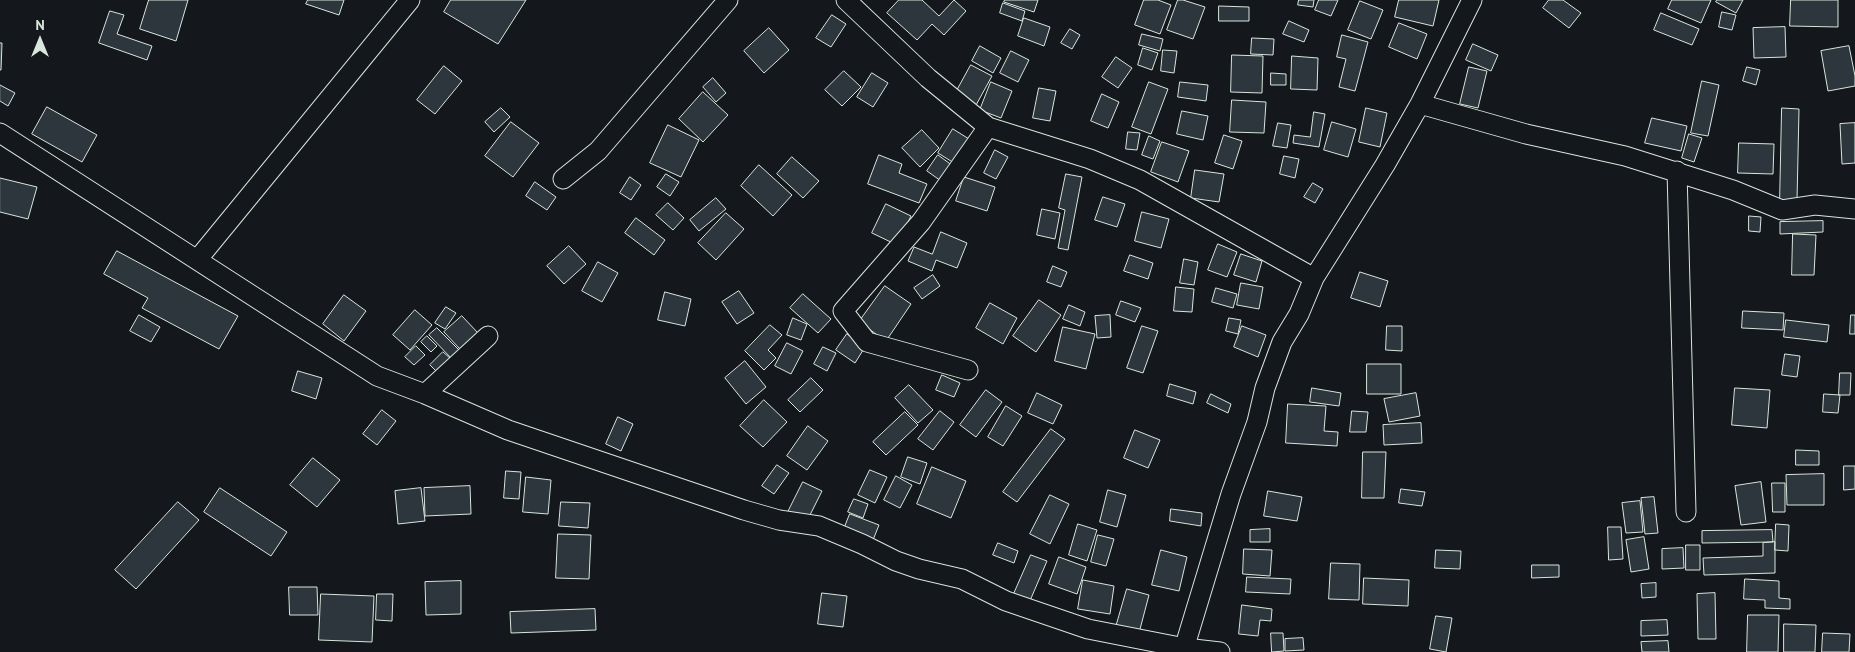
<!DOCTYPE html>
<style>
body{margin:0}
#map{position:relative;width:1855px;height:652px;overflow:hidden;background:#14181c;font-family:"PT Sans",sans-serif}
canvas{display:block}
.north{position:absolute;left:15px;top:15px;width:50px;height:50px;-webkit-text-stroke:4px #14181c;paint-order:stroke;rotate:0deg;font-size:14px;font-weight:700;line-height:20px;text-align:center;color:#d8e6dc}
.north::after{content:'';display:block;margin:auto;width:18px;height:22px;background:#d8e6dc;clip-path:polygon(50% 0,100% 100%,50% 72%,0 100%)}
</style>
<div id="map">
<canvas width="1855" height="652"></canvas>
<div class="north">N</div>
</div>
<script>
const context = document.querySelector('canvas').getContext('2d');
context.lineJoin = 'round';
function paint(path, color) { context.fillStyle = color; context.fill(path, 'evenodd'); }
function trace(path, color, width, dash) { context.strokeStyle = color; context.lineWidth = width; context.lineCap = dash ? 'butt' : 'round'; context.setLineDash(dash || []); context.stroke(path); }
const building = new Path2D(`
 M149 0H188L176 41 140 29Z
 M308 0H344L339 15 306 4Z
 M451 0H526L498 44 444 12Z
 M899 0H922L939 16 954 0 966 11 944 35 932 24 917 40 887 13Z
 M1005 0H1038L1034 12 1004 2Z
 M1144 0H1158L1171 5 1160 34 1135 25Z
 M1178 0H1183L1205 7 1193 39 1167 30Z
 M1299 0H1314L1313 7 1298 5Z
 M1319 0H1338L1331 16 1315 10Z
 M1399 0H1439L1433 26 1395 17Z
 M1549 0H1563L1581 13 1569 28 1543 8Z
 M1672 0H1711L1701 23 1668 9Z
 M1717 0H1743L1736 13 1716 2Z
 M1791 0H1838V27L1790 26Z
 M1360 1 1383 10 1371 39 1348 30Z
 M1003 3 1025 11 1022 21 1000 13Z
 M1219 6 1249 7V21H1219Z
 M110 11 124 15 117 34 152 46 147 60 99 43Z
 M1722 12 1736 15 1732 30 1719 27Z
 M1661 13 1699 29 1692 45 1654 30Z
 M832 15 846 24 831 47 816 38Z
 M1024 18 1050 27 1044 46 1018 36Z
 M1289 21 1309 30 1304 42 1283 34Z
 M1399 23 1427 34 1417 59 1389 47Z
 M1785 27 1786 57 1754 58 1753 28Z
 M769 28 789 50 764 73 744 51Z
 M1070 29 1080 35 1072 49 1061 43Z
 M1142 34 1163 39 1160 51 1139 45Z
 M1342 35 1368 42 1355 91 1339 87 1346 59 1337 57Z
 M1252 38 1274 39 1273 55 1251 54Z
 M0 43H2L1 70H0Z
 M1473 44 1498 55 1491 71 1466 60Z
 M980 46 1001 58 993 73 972 61Z
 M1849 46 1855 76V86L1828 91 1821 51Z
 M1143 48 1158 53 1152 70 1138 65Z
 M1163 50 1177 51 1174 73 1161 71Z
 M1011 51 1029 60 1018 82 1000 73Z
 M1232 55 1263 56 1262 93 1231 92Z
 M1292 56 1318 58 1317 90 1291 89Z
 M1116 57 1132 68 1118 88 1102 77Z
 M971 65 992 76 975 107 954 96Z
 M444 66 462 81 435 114 417 100Z
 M1469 67 1487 71 1478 108 1460 104Z
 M1747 67 1760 70 1756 85 1743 81Z
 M844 71 861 87 842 106 825 90Z
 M872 73 888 83 873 107 857 97Z
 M1271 73 1286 74V85H1271Z
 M713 78 726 93 716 102 703 87Z
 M1702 81 1719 85 1708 136 1691 133Z
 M991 82 1012 91 1001 118 980 110Z
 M1149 82 1168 89 1151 134 1132 127Z
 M1180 82 1208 85 1206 101 1178 97Z
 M0 85 15 93 8 106 0 101Z
 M1039 88 1056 91 1050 121 1033 118Z
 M703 92 728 115 703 142 679 119Z
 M1102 94 1119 102 1108 128 1091 121Z
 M1232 100 1266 102 1264 133 1230 132Z
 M47 107 97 135 82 162 32 134Z
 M501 108 510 117 494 132 485 122Z
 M1366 108 1387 113 1380 147 1359 142Z
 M1782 108 1799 109 1797 201H1780Z
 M1182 111 1208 116 1203 140 1177 134Z
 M1314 112 1325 114 1319 147 1293 143 1294 135 1310 137Z
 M1652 118 1687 126 1681 151 1645 143Z
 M511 122 539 143 513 177 485 156Z
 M1332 122 1356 129 1348 157 1324 150Z
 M1278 123 1291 125 1287 148 1273 146Z
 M1855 123V163L1842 164 1840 124Z
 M668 125 699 140 681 177 650 163Z
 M953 129 969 139 954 163 938 153Z
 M922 130 939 148 920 167 902 148Z
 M1128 132 1140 133 1137 150 1126 149Z
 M1689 134 1702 138 1694 162 1682 158Z
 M1224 135 1242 141 1233 169 1215 163Z
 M1149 136 1160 141 1153 159 1142 155Z
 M1162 142 1189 151 1178 182 1151 172Z
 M1739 143 1774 144 1773 174 1738 173Z
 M995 150 1008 157 996 179 984 173Z
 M879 155 902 164 899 173 927 184 919 203 868 184Z
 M938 155 953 166 941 181 927 171Z
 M1284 156 1299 159 1295 178 1280 174Z
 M792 157 819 181 803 198 777 174Z
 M759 165 792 195 773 216 741 186Z
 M1195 170 1224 174 1219 202 1191 198Z
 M666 174 679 182 670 196 657 187Z
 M1066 174 1082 177 1068 250 1058 248 1065 210 1059 208Z
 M630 177 641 185 631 200 620 193Z
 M964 177 995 187 987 211 956 201Z
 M0 178 37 187 28 219 0 212Z
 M535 182 556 197 547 210 526 196Z
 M1313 183 1323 189 1315 203 1304 197Z
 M1103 197 1125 204 1117 227 1095 220Z
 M716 198 726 209 699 231 690 220Z
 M668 203 684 218 673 230 656 215Z
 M886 204 911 216 897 245 872 233Z
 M1042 209 1060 213 1055 239 1037 235Z
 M1142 212 1169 219 1161 248 1135 241Z
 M726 213 744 229 716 260 698 243Z
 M1749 216 1761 217 1760 232 1749 231Z
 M636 218 665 240 654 255 625 233Z
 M1823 221V232L1780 234V222Z
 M941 232 967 243 957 268 936 260 932 271 908 261 914 247 932 254Z
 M1793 234 1816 235 1814 275H1792Z
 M1218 244 1237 252 1227 277 1208 270Z
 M569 246 586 264 564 284 547 266Z
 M117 251 238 316 219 349 142 308 148 298 104 274Z
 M1241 254 1262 261 1256 282 1234 275Z
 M1130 255 1153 263 1148 279 1124 271Z
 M1184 259 1198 262 1194 285 1180 283Z
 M598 262 618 273 602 302 582 291Z
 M1053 266 1067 272 1061 287 1047 282Z
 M1360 272 1388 281 1380 307 1351 298Z
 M933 275 940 286 922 299 914 288Z
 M1241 283 1263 287 1259 309 1237 305Z
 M885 286 911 304 886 341 859 322Z
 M1176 287 1194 289 1192 312 1174 311Z
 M1216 288 1237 294 1233 308 1212 302Z
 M739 291 754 313 737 324 722 302Z
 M665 292 691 299 685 326 658 320Z
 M803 294 831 319 818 333 790 308Z
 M344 295 366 311 344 341 323 324Z
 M1039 300 1061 315 1036 352 1013 336Z
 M1121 301 1141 308 1135 322 1116 315Z
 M990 303 1017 318 1003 344 976 328Z
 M1069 305 1085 312 1080 326 1063 319Z
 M446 307 456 313 445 329 435 323Z
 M415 310 432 325 410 350 393 335Z
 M1743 311 1784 313 1783 330 1742 328Z
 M139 315 160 327 151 342 130 331Z
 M1110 315 1111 337 1097 338 1095 316Z
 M1851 315H1855V334H1850Z
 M462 316 478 333 460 349 444 332Z
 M793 318 807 324 801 340 787 335Z
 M1229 318 1241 320 1238 334 1226 331Z
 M1786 320 1829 325 1827 342 1784 337Z
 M770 325 782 335 768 350 776 358 764 370 745 351Z
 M1142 326 1158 331 1143 373 1127 368Z
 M1242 326 1266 335 1258 357 1234 347Z
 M1387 326H1402V351L1386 350Z
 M1063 327 1095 334 1086 369 1055 361Z
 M437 328 460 351 452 359 429 335Z
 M847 334 865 347 855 363 836 350Z
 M427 336 437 346 431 352 421 342Z
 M787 343 803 351 791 374 775 366Z
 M416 346 425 355 414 365 405 357Z
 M823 347 836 353 827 371 814 364Z
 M443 352 451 359 438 373 430 365Z
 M1785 354 1800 356 1797 377 1782 375Z
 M745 361 766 387 746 404 725 378Z
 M1367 364H1401V394H1367Z
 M298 371 322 378 316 399 292 391Z
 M1840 373H1851L1850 395H1839Z
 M942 375 960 383 954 397 936 390Z
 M811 378 823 390 800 412 788 400Z
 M1170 384 1196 392 1193 404 1167 396Z
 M909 385 933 410 918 423 895 398Z
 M1312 388 1341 393 1339 406 1310 402Z
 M1735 388 1770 390 1767 428 1732 425Z
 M986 390 1002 402 976 437 960 425Z
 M1037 393 1062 405 1053 424 1028 413Z
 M1416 393 1420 416 1389 422 1384 399Z
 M1211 394 1231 404 1228 413 1207 403Z
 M1824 394 1840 395 1838 413 1823 412Z
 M764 400 787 422 763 447 740 426Z
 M1288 404 1326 406 1324 431 1338 432 1337 446 1286 443Z
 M1006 406 1022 416 1003 446 988 437Z
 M382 410 396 421 377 445 363 434Z
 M940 411 954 422 933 450 918 439Z
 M1352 411 1368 412 1366 432H1350Z
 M905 412 918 425 886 455 873 442Z
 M618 417 633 424 621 451 606 444Z
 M1421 423 1422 443 1384 445 1383 425Z
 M808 426 828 441 807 470 787 456Z
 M1051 429 1065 439 1017 502 1003 492Z
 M1135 430 1160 440 1148 468 1124 458Z
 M1796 450 1819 451V465H1796Z
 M1363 452H1386L1384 498H1362Z
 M908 457 927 463 920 484 901 477Z
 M313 458 340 480 317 507 290 485Z
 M777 465 789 473 774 494 762 486Z
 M1844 466H1855V489L1844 490Z
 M932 467 966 481 951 518 917 504Z
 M870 470 887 477 875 503 858 495Z
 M506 471 521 472 519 499 504 498Z
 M1824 474V505H1787L1786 475Z
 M896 476 912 485 900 508 884 500Z
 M526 477 551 480 548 514 523 512Z
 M803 482 822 491 807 521 788 512Z
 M1761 482 1766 522 1741 525 1735 486Z
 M1772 483H1785V512H1773Z
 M470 486 471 514 425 516 424 488Z
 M220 488 287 532 271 556 204 512Z
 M421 488 425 521 398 524 395 491Z
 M1401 489 1425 492 1422 506 1399 503Z
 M1108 490 1126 495 1117 527 1100 522Z
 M1268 491 1302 497 1297 521 1264 516Z
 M1050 495 1069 504 1050 544 1030 534Z
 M1654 497 1658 533 1645 534 1641 498Z
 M854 499 868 504 863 518 848 512Z
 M1640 501 1643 532 1626 533 1622 503Z
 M178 502 199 520 136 589 115 570Z
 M561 502 590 503 588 528 559 526Z
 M1171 509 1202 513 1201 526 1170 521Z
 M850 514 879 525 871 545 842 534Z
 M1078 524 1097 530 1087 561 1069 555Z
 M1776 524 1789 525 1788 551 1775 550Z
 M1608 527H1621L1623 559 1609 560Z
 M1270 529V542H1250V530Z
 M1772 530 1773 542 1702 543V531Z
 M558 534 591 535 589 579 556 578Z
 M1098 535 1114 539 1106 566 1091 562Z
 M1644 537 1649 569 1631 572 1626 540Z
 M1775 542V573L1704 575 1703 558 1763 556V543Z
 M998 543 1018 551 1014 563 993 555Z
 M1686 545H1700V570H1686Z
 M1683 548 1684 568 1662 569V549Z
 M1244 549 1272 550 1270 576 1243 574Z
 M1161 550 1187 557 1179 591 1152 585Z
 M1436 550 1461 551 1460 569 1435 568Z
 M1031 555 1047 561 1029 603 1013 596Z
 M1059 557 1086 567 1077 594 1049 584Z
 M1331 563 1360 564 1359 600 1329 599Z
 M1532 565H1559V577L1532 578Z
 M1247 577 1291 579 1290 594 1246 592Z
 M1364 578 1409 580 1408 606 1363 604Z
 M1745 579 1779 581V598L1790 599V609L1765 608V600L1744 599Z
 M1083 580 1114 586 1110 614 1078 609Z
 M461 581V614L426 615 425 582Z
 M1656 583V597L1642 598 1641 584Z
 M289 587H317L318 615H290Z
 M1127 589 1149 595 1139 633 1116 627Z
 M822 593 847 596 843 627 818 624Z
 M1715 593 1716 639H1698L1697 594Z
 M321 594 374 596 372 642 319 640Z
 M377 594H393L392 621 376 620Z
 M1242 605 1272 609 1271 621 1260 620 1258 636 1239 634Z
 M595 609 596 630 511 633 510 612Z
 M1748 615H1779L1778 652H1747Z
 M1436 616 1452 618 1446 652 1430 649Z
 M1667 620 1668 635 1641 636V621Z
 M1784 624 1816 625 1815 652H1784Z
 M1271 633H1283L1284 651 1272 652Z
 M1823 633 1850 634 1849 652H1822Z
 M1303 638 1304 650 1285 651V639Z
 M1668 641 1669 652H1642L1641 642Z`);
const street = new Path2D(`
 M846 0 928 78 988 127 1090 159 1140 180 1314 278
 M1420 104 1526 134 1625 156 1733 190 1782 210 1815 205 1855 209
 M0 133 377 376 425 394 508 430 744 510 779 520 819 526 862 544 896 561 919 569 962 579 1006 601 1088 629 1185 648 1220 652
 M1677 171 1686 512
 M563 179 598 151 728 0
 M197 260 410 0
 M968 370 867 342 843 311 921 222 988 127
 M425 394 488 336
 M1183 652 1231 494 1257 422 1265 388 1282 342 1299 314 1314 278 1385 165 1420 104 1472 0`);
paint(building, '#2c363c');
trace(building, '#d8e6dc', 1);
trace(street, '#d8e6dc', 21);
trace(street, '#14181c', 19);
</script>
